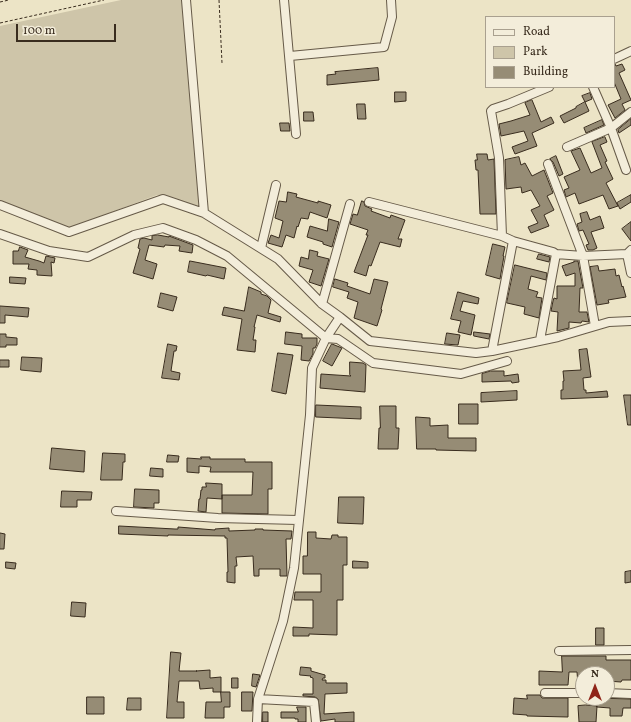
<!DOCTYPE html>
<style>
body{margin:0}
#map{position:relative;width:631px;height:722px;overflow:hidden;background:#ece4c6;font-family:Vollkorn,serif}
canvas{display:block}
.legend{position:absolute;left:485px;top:16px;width:130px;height:72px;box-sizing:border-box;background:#f3edda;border:1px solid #a9a08f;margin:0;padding:5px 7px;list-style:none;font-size:12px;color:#392c1e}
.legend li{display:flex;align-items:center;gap:8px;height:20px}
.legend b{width:20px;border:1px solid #a9a08f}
.north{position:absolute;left:575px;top:666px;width:40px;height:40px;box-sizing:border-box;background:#f3edda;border:1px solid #a9a08f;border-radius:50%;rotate:0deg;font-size:11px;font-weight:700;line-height:16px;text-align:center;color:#392c1e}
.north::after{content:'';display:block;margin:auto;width:14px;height:18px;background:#8f2418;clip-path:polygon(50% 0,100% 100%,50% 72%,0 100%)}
.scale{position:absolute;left:16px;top:24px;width:100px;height:18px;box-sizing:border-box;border:2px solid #392c1e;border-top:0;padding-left:5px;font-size:12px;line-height:14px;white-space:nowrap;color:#392c1e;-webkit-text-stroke:3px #f3edda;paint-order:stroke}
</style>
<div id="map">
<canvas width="631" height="722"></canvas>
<ul class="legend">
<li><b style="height:5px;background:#f3edda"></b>Road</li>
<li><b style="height:11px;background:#cec5a9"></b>Park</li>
<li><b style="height:11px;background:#968c75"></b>Building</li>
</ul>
<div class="north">N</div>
<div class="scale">100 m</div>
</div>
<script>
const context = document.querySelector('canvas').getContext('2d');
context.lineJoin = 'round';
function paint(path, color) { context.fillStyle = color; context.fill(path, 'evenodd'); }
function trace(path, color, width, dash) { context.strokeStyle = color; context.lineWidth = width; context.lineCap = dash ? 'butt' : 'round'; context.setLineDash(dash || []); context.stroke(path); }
const green = new Path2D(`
 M121 0H183L199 207 157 195 67 229 0 204V26Z`);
const building = new Path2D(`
 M614 64H615L616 66 622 64 625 70 619 73 631 100 622 104 625 110 615 118 608 105 621 99 614 82Z
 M378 68 379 80 327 85V75L336 74 335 72Z
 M395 92H406V101L395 102Z
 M590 93 592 99 585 102 582 96Z
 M532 100 541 122 551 117 554 123 532 133 537 146 515 154 512 147 528 141 524 131 501 136 499 124 511 121 530 115 525 103Z
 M585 102 589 111 564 123 560 116 576 108V107Z
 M357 104H365L366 119H358Z
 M304 112H313L314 121H304Z
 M631 119V125L619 133 618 130Z
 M602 120 604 125 586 133 584 128Z
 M280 123H289L290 131H281Z
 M605 137 607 142 600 145 607 161 605 162 613 179 606 183 618 206 609 209 603 195 579 204 575 193 566 197 564 190 569 188 564 177 580 170 571 151 580 148 591 173 602 168 592 142Z
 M477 154H487L488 160 494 159 496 214H480L478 170H476L475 160H477Z
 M556 156 563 174 559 176 553 162 550 159Z
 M519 157 521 165 525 163 532 176 544 170 553 193 547 196 554 210 544 215 549 226 531 233 528 227 538 223 531 210 540 206 531 190 522 193 521 187 506 189 505 160Z
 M288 192 297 194 296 197 318 203V201L331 205 327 218 310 212 308 219 301 218 298 227 297 226 294 238 286 235 282 247 268 243 271 235 279 238 283 221 275 218 279 201 286 202Z
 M631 195V202L620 209 617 203Z
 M362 201 364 202 365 206 372 209 371 211 390 218 391 215 405 220 398 239H402L400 247 380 242 371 266 369 265 366 276 354 272 368 235H366L368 230 350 224 353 214 357 215Z
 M587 212 590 220 600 216 604 228 591 232 597 248 593 250H588L586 245 589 244 583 230 579 231 577 224 582 222 580 214Z
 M329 219 339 222 332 247 323 244V242L307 237 310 226 327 231Z
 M631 222V241L622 229Z
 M158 235 169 237V236L193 245 192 253 179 251 180 246 165 245 164 247 149 245 145 260 157 264 153 279 133 273 140 249 138 248 140 239 144 238 152 240V236Z
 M493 244 505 247 503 256H504L500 279 486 275Z
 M20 247 28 250 25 257 39 261 44 263 46 256 55 258 54 263 51 262 52 276 37 275V270L28 269 29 264H13V251H18Z
 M310 250 318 252 317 256 329 259 321 286 309 282 313 270 299 266 301 257 308 259Z
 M539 254 550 257 549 262 537 259Z
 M190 261 226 268 224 279 207 275 206 276 188 272Z
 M574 261H578L583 288H580L579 312H587L589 322 582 321 581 323 569 322V328L557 331 558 312 551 311 553 301 554 298 557 299V286H575V273L566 276 562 266 574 262Z
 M515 265 547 273 546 280 531 276 528 289 538 292 536 297 542 298 539 318 524 314 525 307 507 303Z
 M598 266 599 271 615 269 616 276 619 275 622 287 623 286 626 297 608 300 609 303 597 305 590 267Z
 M10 277 26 278 25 284 10 283Z
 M335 279 348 283 347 286 370 294 374 279 388 282 381 309 382 310 377 326 354 318 358 302 347 298 349 292 333 287Z
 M249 287 261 292V294L267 296 271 300 268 313 281 317 280 322 257 315 254 327H255L253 340H256L255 352 237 350 242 319 222 315 224 307 244 311Z
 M458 292 479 298 478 304 463 301 460 311 475 315 471 335 458 332 461 321 451 319Z
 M161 293 177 297 173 311 158 307Z
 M0 306 29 308 28 317 5 315V323H0Z
 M286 332 302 334V338H317V344L315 348H313V354L309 361 301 360 302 346 285 344Z
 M474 332 490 334 489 339 474 336Z
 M447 333 460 335 458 345 445 344Z
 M0 334H6V337L17 338V345H6V347H0Z
 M168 344 177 346 176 351H174L171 371 180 373 179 380 162 378Z
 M332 344 342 348 332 366 323 361Z
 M587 349 591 377 583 378 584 390H586V393L607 391 608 397 561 399V390H563V381H564L563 371 581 370 579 350Z
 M278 353 293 355 286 394 272 391Z
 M22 357 42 358 41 372 21 370Z
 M0 360H9V367H0Z
 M350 362 363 363 366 365 365 392 320 388 321 374 351 376 350 375Z
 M491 371H504V376L518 374 519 382 512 383 511 381 482 382V374Z
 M517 391V400L481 402V393Z
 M624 395H631V425H628Z
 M459 404H478V424H459Z
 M316 405 361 407V419L316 417Z
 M380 406H396V428H399L398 449H378L379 428H380Z
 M416 417 430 418V426L448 425V438H476V451L436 450V449H417Z
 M52 448 85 451 84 472 50 469Z
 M103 453 125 454V462H123L122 480H101Z
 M168 455 179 456 178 462H167Z
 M201 457H210V459H245V462H272V489H268V514L222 513V495H252L253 472H210L211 467 199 466V473L187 472V458L201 459Z
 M151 468 163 469V477L150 476Z
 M206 483 222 484V499L207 498 206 512 198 511 199 499H200L201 490H202V487H206Z
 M135 489 159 490V503H154V508L134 507Z
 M62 491 92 492 91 500H77V507H61Z
 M339 497H364L363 524 338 523Z
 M119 526 175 529H178V527L215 530V529L229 528V531L255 530V529H263V530L292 531 291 539H286L287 576H280V569H259V576H254L253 556 236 557 237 566H235V583L227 582V572H228L227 538H225V536L168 535V536L119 534Z
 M308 532H316V538L331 539 332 535H338V537H347V565H343V600H337V635L309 634V636H293V627L313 628V600H294L295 592H321V574H303V556H307Z
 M0 533 5 534 4 549H0Z
 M353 561 368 562V568H353Z
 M6 562 16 563 15 569 6 568Z
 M631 571V582L625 583V572Z
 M72 602 86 603 85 617 71 616Z
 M596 628H604V645H596Z
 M171 652 181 653 179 671H197H196L210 670V678L221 677V692H213V688L200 689 199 681H179L177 702H184V718H167Z
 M562 656H606V660H631V680H622L621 682 607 681V674H583V685H578L577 672H569L568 685H539V671L562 672Z
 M301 667 311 668V671L325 675V678H323L322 680H326V683H347V693L325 694 324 714 354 712V722H335V719L321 721 318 699 315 697 303 696V694H313V678L310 677 311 676 300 675Z
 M253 674 260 675 256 687 252 686Z
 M232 678H238V688H232Z
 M221 692H230V707H224V718H205L206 702H221Z
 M242 692H253L252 711H242Z
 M527 695H540L542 698H568V717L527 716V715L513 714 514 698 527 699Z
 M87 697H104V714H87Z
 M128 698H141V710H127Z
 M597 698 631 699V708H623L622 716H610V708L597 707Z
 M586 705 597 706 596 722H579L578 706Z
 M297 707H306V722H298V719H295V718H281V712H298Z
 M263 712H268V722H263Z`);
const path = new Path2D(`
 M219 0 222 63
 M0 2 9 0
 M0 23 104 0`);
const minor = new Path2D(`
 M186 0 204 213
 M284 0 296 134
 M290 56 384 47 392 17 391 0
 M614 59 631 51
 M593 87 611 128 626 170
 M567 147 611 128 631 112
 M548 164 583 256 595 326
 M369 202 502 236 513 241 553 252 556 254 583 256 627 254
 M0 205 69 232 163 199 204 213 278 259 322 304 340 317 370 341 476 353 492 351 558 337 609 322 631 321
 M0 234 49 251 88 257 134 235 163 228 196 240 227 256 326 338 338 339 373 363 461 374 507 361
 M502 236 499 158 491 111 493 109 508 104 549 87
 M261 248 276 185
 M631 250 627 254 631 273
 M322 304 350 204
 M540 340 556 254
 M492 351 513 241
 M116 511 218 518 298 520
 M559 651 631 650
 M545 693H583
 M607 693 631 694
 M258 699 314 702 316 722
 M257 722 258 699 283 621 294 568 310 415 312 368 326 338 340 317`);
paint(green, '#cec5a9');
paint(building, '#968c75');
trace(building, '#392c1e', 1);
trace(minor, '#665a48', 10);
trace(path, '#392c1e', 1, [3, 2]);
trace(minor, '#f3edda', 8);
</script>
